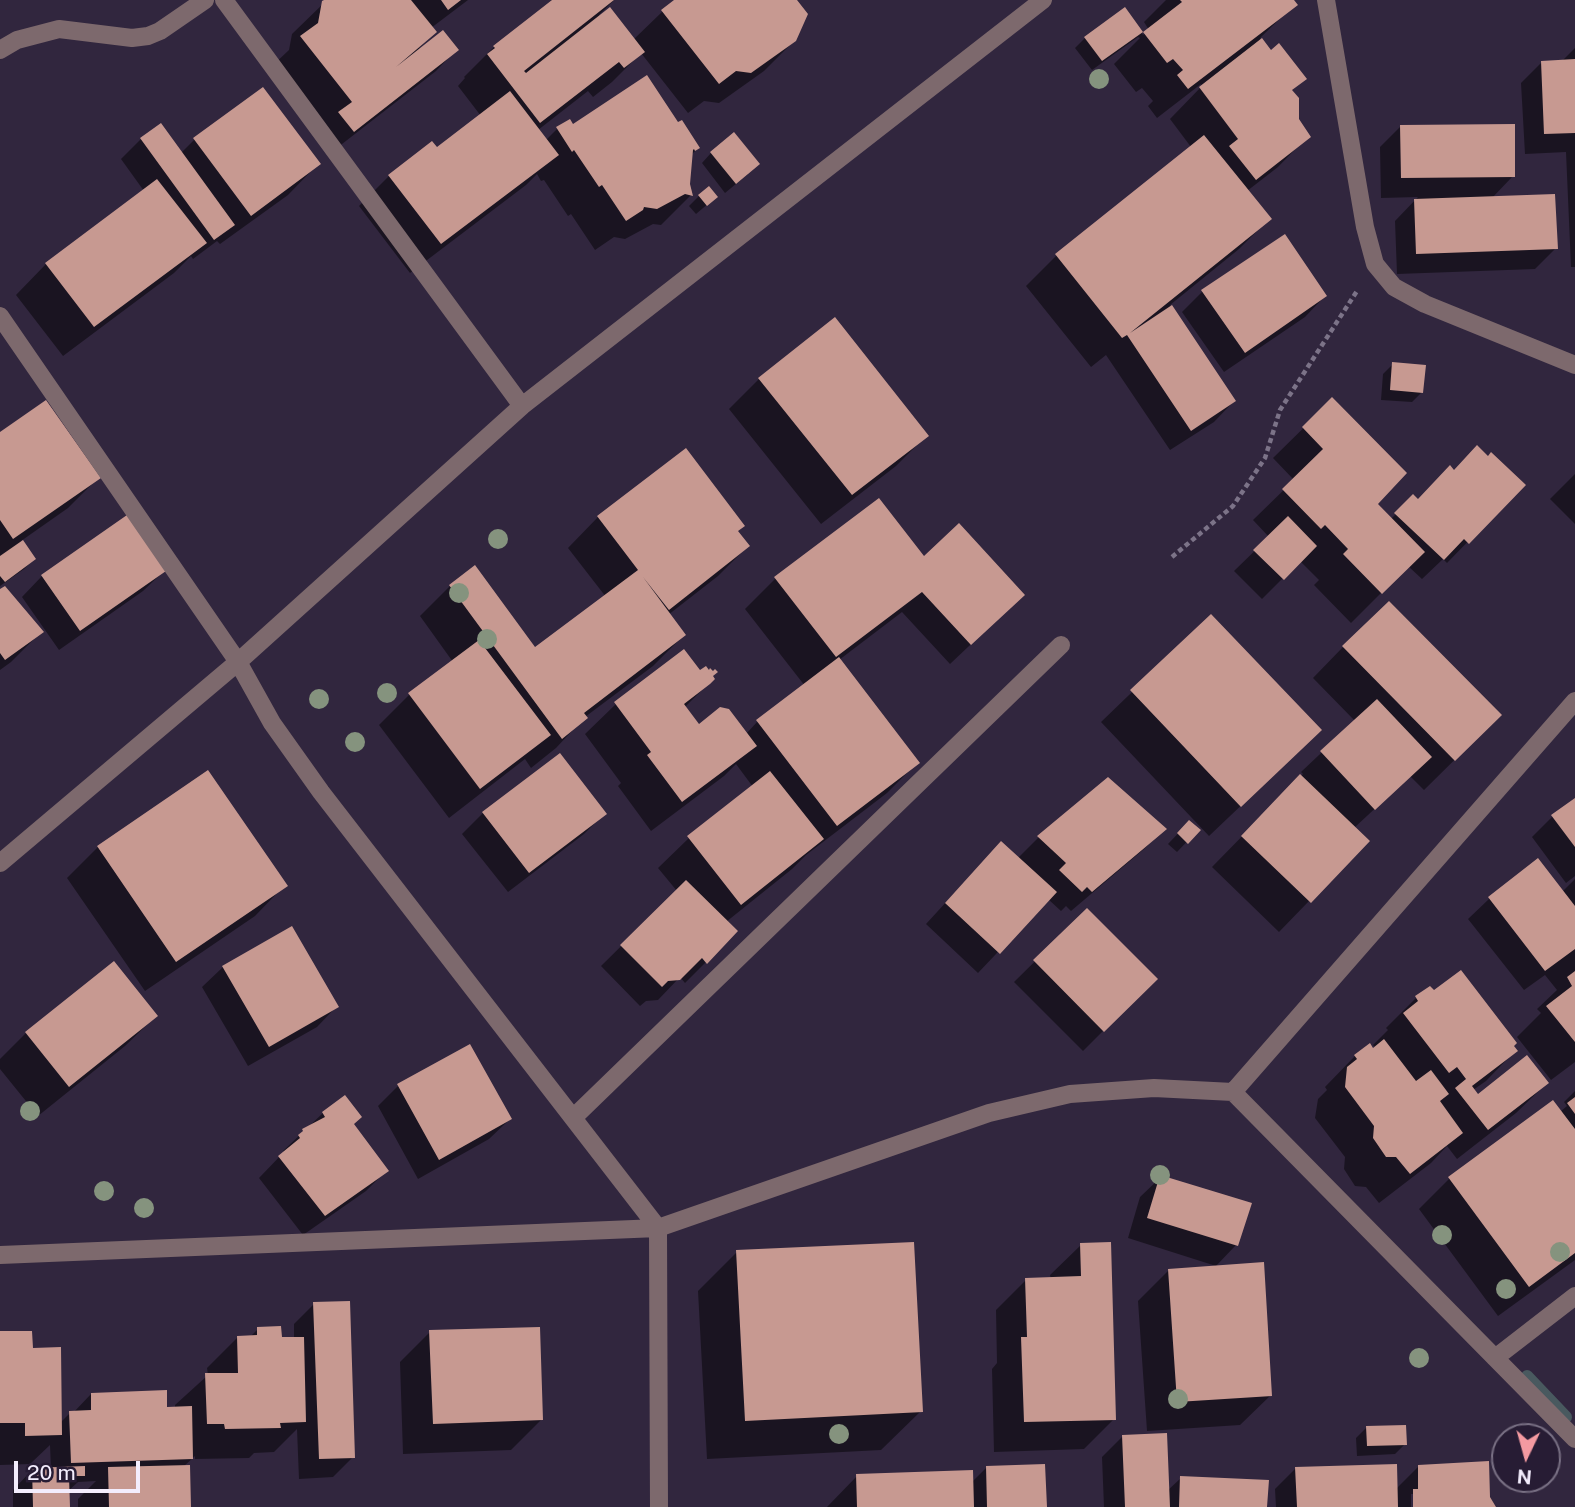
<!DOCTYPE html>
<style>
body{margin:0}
#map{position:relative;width:1575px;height:1507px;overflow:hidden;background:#31263e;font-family:"Public Sans",sans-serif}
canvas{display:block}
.north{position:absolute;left:1491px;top:1423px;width:70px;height:70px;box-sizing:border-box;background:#271c34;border:2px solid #797084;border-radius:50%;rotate:185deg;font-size:19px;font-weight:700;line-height:28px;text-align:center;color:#f3edfd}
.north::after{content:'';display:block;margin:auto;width:24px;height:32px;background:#f49aa1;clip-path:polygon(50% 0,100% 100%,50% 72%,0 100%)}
.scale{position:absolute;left:14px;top:1461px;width:126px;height:32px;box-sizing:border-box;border:4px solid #f3edfd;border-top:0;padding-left:9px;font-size:21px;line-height:24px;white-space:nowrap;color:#f3edfd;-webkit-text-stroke:5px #271c34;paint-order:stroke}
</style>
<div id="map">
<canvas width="1575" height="1507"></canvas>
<div class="north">N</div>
<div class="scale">20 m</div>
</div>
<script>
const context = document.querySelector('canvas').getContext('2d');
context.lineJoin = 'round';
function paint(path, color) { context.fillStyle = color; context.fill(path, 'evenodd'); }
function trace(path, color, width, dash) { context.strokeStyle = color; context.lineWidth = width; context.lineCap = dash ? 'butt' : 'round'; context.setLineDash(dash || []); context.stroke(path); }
const shadow = new Path2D(`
 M327 0H468L431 28 435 32 419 48 421 50H456L436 71 333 151 271 67 289 50 292 34Z
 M551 0H614L599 15 633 40 662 12 677 0H795V40L764 71 719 103 704 101 688 113 641 53 612 82 593 97 588 91 538 130 546 140 557 129 572 126 677 125 698 148 691 155 688 184 691 195 661 225 653 224 625 239 614 237 595 250 571 214 568 216 544 180 541 181 537 174 526 185 410 273 359 206 389 176 437 149 481 116 458 86 465 78 464 77 494 47 553 2Z
 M1166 0H1291L1295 4 1260 38 1270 52 1304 78 1291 91 1297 120 1308 136 1278 167 1247 191 1269 219 1239 249 1170 305 1234 401 1214 422 1170 450 1106 355 1091 367 1026 286 1056 256 1191 147 1170 119 1202 86 1201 84 1157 118 1148 106 1153 101 1142 88 1136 92 1114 64 1140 38 1138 37 1092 70 1075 48 1085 38 1124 9 1143 35 1149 30 1144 22Z
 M1575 48V267H1571L1566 152 1525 154 1521 83 1542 62 1563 60Z
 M1400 127 1513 176 1492 198 1556 248 1535 269 1397 274 1395 221 1418 197 1381 198 1380 147Z
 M141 139 181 153 195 139 318 164 288 195 220 244 217 241 193 259 191 256 174 273 63 356 16 295 46 264 144 191 121 159Z
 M711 153 748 174 725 193 702 163Z
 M699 196 716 197 696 214 689 206Z
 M1202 292 1325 296 1305 317 1224 372 1182 312Z
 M1393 364 1421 393 1412 402 1381 400 1383 374Z
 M759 379 926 436 896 466 821 524 729 409Z
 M1332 400 1375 504 1390 520 1413 497 1418 501 1453 472 1523 485 1447 563 1443 559 1422 579 1408 566 1351 623 1314 585 1319 580 1300 561 1262 599 1234 571 1269 537 1253 520 1294 480 1273 458Z
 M0 434 98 478 68 508 21 541 34 559 24 569 0 586Z
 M1575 474V524L1550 499Z
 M598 517 737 532 748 546 718 576 668 615 684 635 653 666 585 717 556 748 531 768 525 759 449 818 379 725 409 695 453 662 420 616 450 586 535 649 606 597 568 548Z
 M923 559 1023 595 950 664 902 612 839 660 917 763 887 793 806 855 792 869 726 922 706 962 685 983 680 977 658 1000 646 1001 640 1006 601 966 677 891 658 868 689 838 753 787 736 764 724 776 651 831 618 786 621 783 585 734 616 704 699 673 713 679 685 707 699 726 746 734 757 722 805 686 745 609 776 578Z
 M164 571 143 591 59 650 22 597 42 576Z
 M0 592 41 632 11 662 0 670Z
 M1211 616 1289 760 1209 836 1101 722Z
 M1343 647 1500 715 1424 790 1410 776 1354 828 1309 901 1279 932 1212 867 1303 774 1301 772 1355 721 1313 678Z
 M559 755 604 814 584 834 508 892 462 834 483 813Z
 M208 772 285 885 255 916 145 991 67 878 98 847Z
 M1108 779 1164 829 1144 849 1071 911 1066 906 1061 911 1048 899 978 973 926 924 981 864 1018 858 1038 838Z
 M1575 800V876L1566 883 1532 837 1553 816Z
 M1189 822 1198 830 1177 852 1168 844Z
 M1537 861 1562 892 1575 879V1062L1551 1080 1517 1037 1541 1013 1537 1009 1557 990 1545 975 1524 990 1468 919 1489 899Z
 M1087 910 1155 979 1083 1051 1014 982Z
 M223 967 337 1006 317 1027 248 1066 202 987Z
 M1416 998 1512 1046 1516 1050 1486 1081 1473 1090 1478 1096 1547 1083 1516 1113 1457 1159 1447 1146 1431 1163 1379 1203 1366 1187 1355 1186 1344 1169 1345 1157 1315 1118 1318 1099 1327 1090 1325 1087 1355 1056 1376 1048 1373 1045 1388 1030 1386 1028Z
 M156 1016 125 1046 38 1116 0 1069V1059L26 1033Z
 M398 1086 510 1119 489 1139 418 1179 378 1106Z
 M1575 1091V1260L1498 1316 1419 1209 1449 1179 1553 1102 1560 1112 1567 1106 1564 1102Z
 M323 1113 352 1125 386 1171 366 1191 303 1235 259 1178 284 1152 283 1151Z
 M1161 1177 1236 1245 1216 1266 1128 1238 1140 1197Z
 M1081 1245 1114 1419 1084 1449 994 1452 992 1369 997 1363 996 1310 1026 1280 1051 1279 1050 1275Z
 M737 1252 921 1411 881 1450 707 1459 698 1291Z
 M1169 1270 1271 1395 1240 1425 1147 1431 1138 1301Z
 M314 1304 353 1457 333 1477 299 1479 297 1429 274 1452 254 1453 249 1458 195 1459V1456L183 1467 189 1507H78V1499L96 1481 78 1482 67 1492 68 1507H13V1490L33 1469H51L50 1445 30 1464 0 1465V1333L31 1350 61 1422 70 1413H73L91 1394 165 1409 175 1408V1405L208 1375 207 1368 238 1337H250L258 1329 280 1339 294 1338V1324Z
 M430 1332 541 1420 511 1450 403 1454 400 1362Z
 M1366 1428 1405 1444 1395 1454 1357 1456 1356 1438Z
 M1123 1436 1167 1491 1181 1478 1265 1507H1104L1102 1457Z
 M1418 1467 1489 1497 1494 1507H1414V1494H1411V1507H1276L1275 1489 1296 1468 1396 1489Z
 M986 1468 1045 1507H827L857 1476 971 1483Z`);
const stream = new Path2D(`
 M1527 1376 1566 1417`);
const building = new Path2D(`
 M324 0H411L437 32 396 67 443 30 459 50 354 132 338 112 352 102 300 36 318 23 322 1Z
 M441 0H461L448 10Z
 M552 0H614L524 71 526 73 610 7 645 52 624 68 619 62 540 123 487 54 495 48 493 46Z
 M674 0H797L808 14 796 41 751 73 736 71 719 84 661 10Z
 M1180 0H1294L1298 5 1188 89 1177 75 1183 70 1173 59 1167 63 1143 32 1182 2Z
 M1125 7 1143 32 1102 61 1084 37Z
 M1262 38 1271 50 1279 43 1307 79 1292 90 1299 98V119L1311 137 1256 180 1229 146 1238 139 1199 87Z
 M1575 59V133L1544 134 1541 61Z
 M647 75 678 122 682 120 700 148 695 151 694 149 693 150 690 184 693 196 685 194 657 209 644 207 643 210 626 221 602 185 599 187 574 150 572 152 556 127 570 119 573 124Z
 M263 87 321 164 251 216 193 138Z
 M510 91 559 155 441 244 388 175 432 141 437 147Z
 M161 123 235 225 214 240 140 138Z
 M1515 124V177L1401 178 1400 125Z
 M734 132 760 164 736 184 710 152Z
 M1204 135 1272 219 1130 333 1172 305 1236 401 1191 431 1127 335 1122 338 1055 254Z
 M157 179 207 243 94 327 45 263Z
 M709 186 718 197 707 206 698 195Z
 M1555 194 1558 249 1416 254 1414 199Z
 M1285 234 1327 296 1245 353 1201 290Z
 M835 317 929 436 852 495 758 378Z
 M1392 362 1426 365 1423 393 1390 390Z
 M1332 397 1407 473 1378 504 1425 552 1382 594 1343 554 1348 549 1325 525 1321 529 1282 489 1323 449 1302 427Z
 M46 400 101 478 13 539 0 520V432Z
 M1477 445 1488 456 1491 452 1526 485 1469 544 1464 539 1444 560 1394 513 1413 494 1418 499 1450 465 1454 470Z
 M686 448 745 526 738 531 750 546 669 610 643 577 686 635 584 713 588 718 562 739 449 585 475 565 535 647 638 570 597 516Z
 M879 498 924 556 959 523 1025 595 971 645 922 592 836 657 774 577Z
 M127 515 166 571 80 631 41 575Z
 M1288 516 1317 546 1284 580 1253 550Z
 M23 540 36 559 5 582 0 576V556Z
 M5 586 44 632 5 660 0 653V589Z
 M1389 601 1502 715 1455 761 1342 646Z
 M1211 614 1322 730 1241 807 1130 690Z
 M479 640 551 735 480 789 408 693Z
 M684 649 700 670 706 666 709 670 710 668 713 671 715 669 718 672 713 676 715 679 710 684 684 704 699 724 720 707 729 709 757 746 682 802 647 755 651 752 614 702Z
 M839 657 920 763 837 826 756 720Z
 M1377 699 1432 757 1375 810 1320 751Z
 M560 753 607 814 529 873 482 812Z
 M208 770 288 886 176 962 97 846Z
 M770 771 824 839 741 905 687 836Z
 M1300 774 1370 841 1311 903 1241 836Z
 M1108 777 1167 829 1092 892 1087 887 1082 892 1059 870 1066 863 1037 836Z
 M1575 798V847L1551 815Z
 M1189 820 1201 830 1188 844 1177 833Z
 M1001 841 1057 892 1000 954 945 903Z
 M1538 858 1575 906V949L1545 971 1488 897Z
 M686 880 738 931 707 964 702 958 680 980 668 981 662 987 620 945Z
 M1087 908 1158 979 1104 1032 1033 960Z
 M292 926 339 1007 269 1047 222 966Z
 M114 961 158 1016 69 1087 25 1032Z
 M1461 970 1517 1043 1514 1046 1518 1051 1472 1086 1478 1094 1527 1055 1549 1083 1488 1130 1455 1088 1466 1079 1457 1067 1449 1073 1403 1013 1418 1001 1415 996 1430 986 1434 990Z
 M1575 971V1042L1546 1006 1572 986 1567 977Z
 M1384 1039 1416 1081 1431 1070 1449 1094 1440 1101 1463 1133 1410 1174 1396 1157H1386L1373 1138 1374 1126 1345 1087 1347 1067 1357 1059 1354 1055 1370 1043 1373 1048Z
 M470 1044 512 1119 439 1160 397 1084Z
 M345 1095 362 1117 354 1124 389 1171 325 1216 278 1156 300 1138 298 1135 303 1131 302 1129 325 1117 322 1112Z
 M1575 1097V1114L1567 1103Z
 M1553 1100 1575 1129V1253L1529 1287 1448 1177Z
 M1160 1175 1252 1203 1238 1246 1147 1218Z
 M914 1242 923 1412 745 1421 736 1250Z
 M1111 1242 1116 1420 1024 1422 1021 1337H1027L1025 1278 1081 1276 1080 1243Z
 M1264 1262 1272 1396 1177 1402 1168 1269Z
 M350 1301 355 1458 319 1459 313 1302Z
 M281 1326 282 1337H304L306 1422 280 1423 281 1428 225 1429 224 1424H207L205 1373H238L237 1336 257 1335V1327Z
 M540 1327 543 1420 433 1424 429 1330Z
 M0 1331H32L33 1348 61 1347 62 1435 25 1436V1423H0Z
 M167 1390V1407L192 1406 193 1459 71 1463 69 1411 91 1410V1393Z
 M1406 1425 1407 1445 1367 1446 1366 1426Z
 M1167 1433 1170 1507H1125L1122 1435Z
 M1489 1461 1490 1497 1496 1507H1413V1489H1418V1465Z
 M1045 1464 1047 1507H987L986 1466Z
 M1397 1464 1398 1507H1297L1295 1467Z
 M190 1465 191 1507H109L108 1467Z
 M85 1466V1476H69L70 1507H33L32 1468Z
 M973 1470 974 1507H857L856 1474Z
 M1180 1476 1269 1480 1267 1507H1179Z`);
const path = new Path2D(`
 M1172 557 1233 506 1265 458 1280 410 1357 291`);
const minor = new Path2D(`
 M224 0 522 406
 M1326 0 1365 227 1375 264 1394 287 1425 304 1575 365
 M0 50 17 40 59 29 132 38 148 36 160 31 205 0
 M0 316 238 662 0 863
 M1575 701 1233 1092 1575 1439
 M573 1118 1061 645
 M0 1255 658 1228 989 1113 1070 1094 1154 1088 1233 1092
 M1495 1358 1575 1296
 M659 1507 658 1228 321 792 272 723 238 662 522 406 1043 0`);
const trees = [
 [1099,79],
 [498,539],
 [459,593],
 [487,639],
 [387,693],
 [319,699],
 [355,742],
 [30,1111],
 [1160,1175],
 [104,1191],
 [144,1208],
 [1442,1235],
 [1560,1252],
 [1506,1289],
 [1419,1358],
 [1178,1399],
 [839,1434]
];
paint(shadow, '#0007');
trace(stream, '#49595f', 12);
paint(building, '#c79991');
trace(path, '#7c7388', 4.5, [5, 3.5]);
trace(minor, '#7d696d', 18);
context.fillStyle = '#85937e';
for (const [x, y] of trees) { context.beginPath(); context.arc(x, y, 10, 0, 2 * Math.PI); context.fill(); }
</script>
